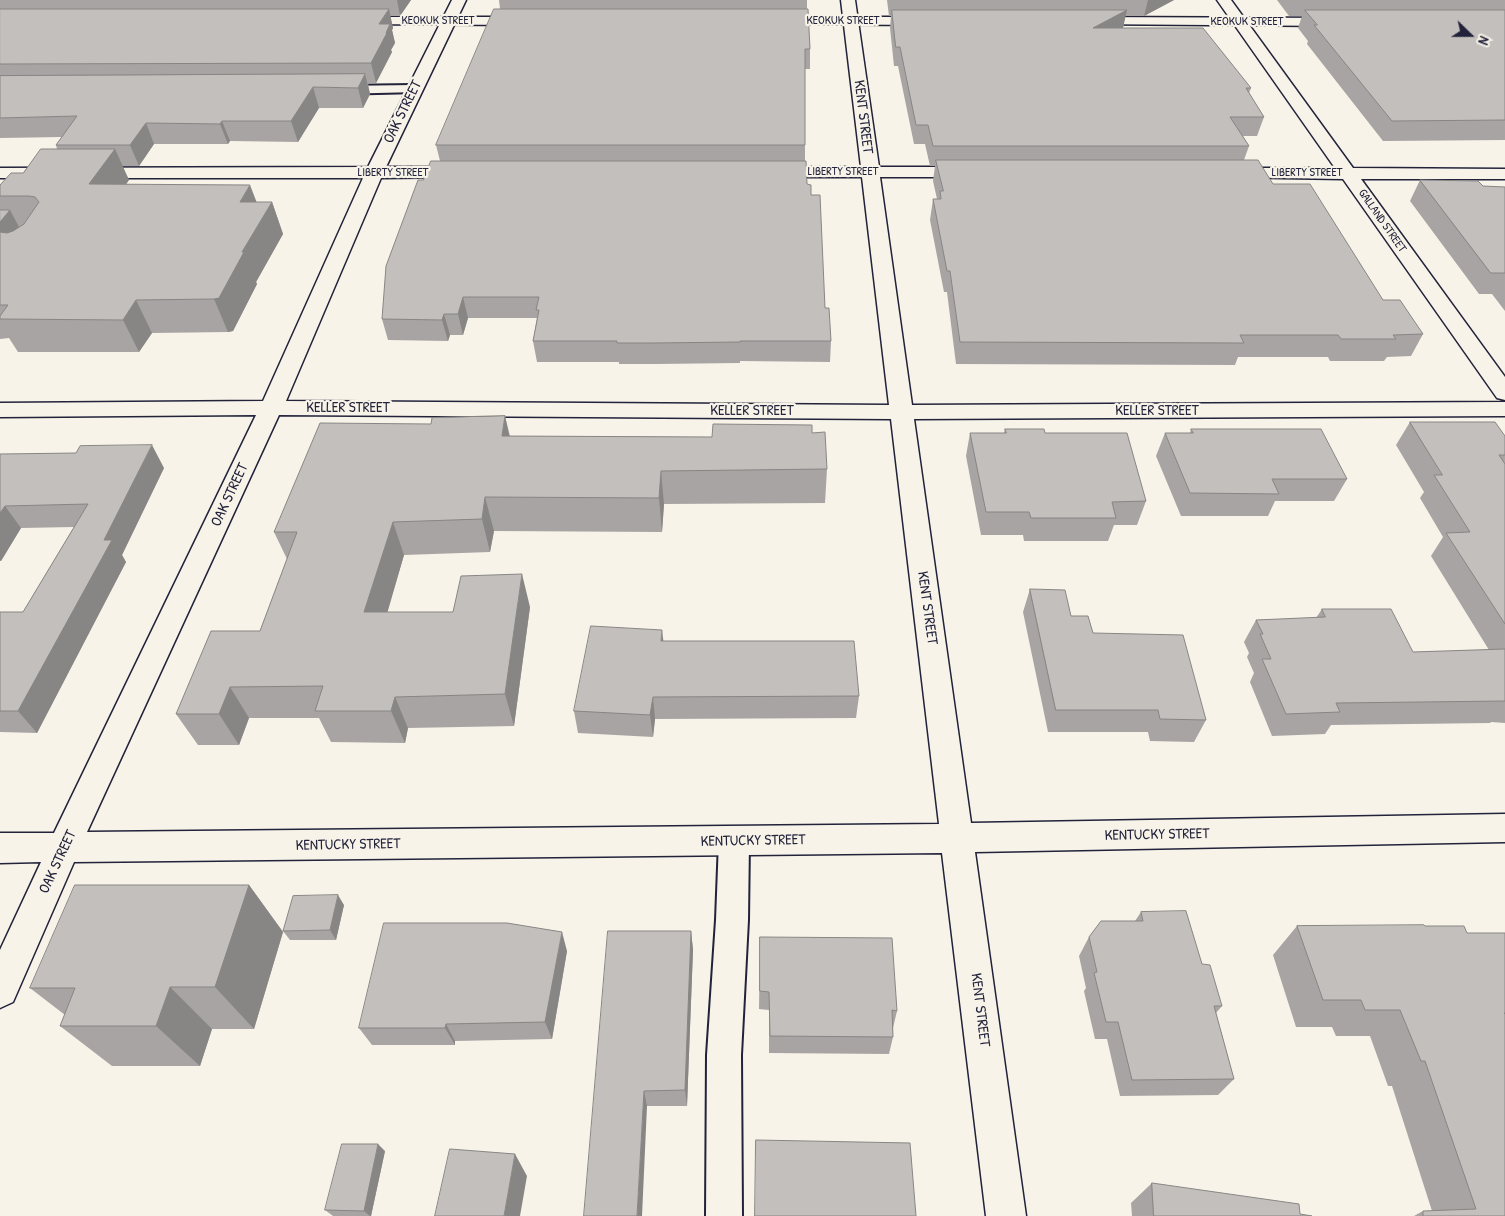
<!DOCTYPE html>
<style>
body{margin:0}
#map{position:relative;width:1505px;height:1216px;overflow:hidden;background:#f7f3e8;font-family:"Patrick Hand",sans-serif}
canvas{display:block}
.north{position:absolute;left:1445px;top:10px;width:50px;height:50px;-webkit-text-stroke:4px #f7f3e8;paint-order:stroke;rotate:112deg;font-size:14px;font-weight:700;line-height:20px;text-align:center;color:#22223b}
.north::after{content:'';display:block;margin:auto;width:18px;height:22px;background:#22223b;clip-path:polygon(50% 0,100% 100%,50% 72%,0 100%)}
</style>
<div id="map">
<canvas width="1505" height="1216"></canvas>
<div class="north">N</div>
</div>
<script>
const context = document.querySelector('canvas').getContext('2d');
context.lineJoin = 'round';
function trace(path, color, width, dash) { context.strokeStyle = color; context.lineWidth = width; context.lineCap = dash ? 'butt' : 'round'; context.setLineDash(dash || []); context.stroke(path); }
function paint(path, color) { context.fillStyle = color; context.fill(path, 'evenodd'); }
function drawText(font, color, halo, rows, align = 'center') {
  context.font = font + ' "Patrick Hand",sans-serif'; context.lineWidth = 4.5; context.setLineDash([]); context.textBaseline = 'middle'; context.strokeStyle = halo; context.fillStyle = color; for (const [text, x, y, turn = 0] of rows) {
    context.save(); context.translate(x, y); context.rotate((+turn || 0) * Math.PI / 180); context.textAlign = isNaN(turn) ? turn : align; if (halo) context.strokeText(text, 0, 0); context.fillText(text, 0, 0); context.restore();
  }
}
const service = new Path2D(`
 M414 85 419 86 421 89 419 92 336 94 331 93 329 90 331 87 336 86Z
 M734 828 744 832 749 841 748 920 741 1055 742 1216H706L707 1055 716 920 719 841 724 832Z`);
const minor = new Path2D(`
 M452 0H466L386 167H463L469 168 472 172 469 176 463 177 381 178 286 401 889 405 862 177H769L763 176 760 172 763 168 769 167H861L841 0H855L879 167H971L977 168 980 172 977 176 971 177H880L912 405 1505 402V416L914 419 971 823 1505 814V842L975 852 1026 1216H986L942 853 74 862 13 1002 0 1008V950L41 862 0 863V833H54L256 415 0 417V403L263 401 363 178H0V168L368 167ZM279 415 891 419 939 824 87 832Z
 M1217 0H1231L1353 168 1505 169V179H1361L1505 377V400L1497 398 1343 179 1223 177 1220 173 1223 169 1229 168H1335Z`);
const tertiary = new Path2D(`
 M354 17H526L531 18 533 21 531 24 526 25 349 24 347 21 349 18Z
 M772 17H929L934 18 936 21 934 24 929 25 767 24 765 21 767 18Z
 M1087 17 1339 18 1344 19 1346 22 1344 25 1339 26 1082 24 1080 21 1082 18Z`);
const wall = new Path2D(`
 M0 0H411L400 16H390L393 28 392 30 395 43 391 50 392 52 376 83H368L370 94 363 108H319L298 142 230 141 228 144H154L139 166H122L129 180 126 184 256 202H272L283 234 256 282 257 284 233 331 228 332 152 333 139 352H18L9 338 0 339V185L23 173 57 149 56 145 62 137 0 138Z
 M499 0H807V9L810 49V69H805V161L807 184 811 195 825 308 831 341 830 362 740 361V363L655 364H619V362H537L533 341 537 318H468L463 335H450L448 341 388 340 382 319 423 180 440 161 436 145 500 9Z
 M887 0H1174L1144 16H1125L1123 28 1251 88 1249 93 1264 117 1257 136H1243L1249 146 1244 160 1273 184 1383 300 1423 334 1411 356 1387 357 1384 361H1330L1328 357H1238L1235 365 956 364 947 292H944L930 220 933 199H937L933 181 935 166H930L925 144H914L898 66H894L890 28 891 16H889Z
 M1277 0H1505V140L1383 141 1307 44 1308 41 1298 28 1302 16H1289Z
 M1420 180 1483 186 1505 187V311L1492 294H1479L1410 201Z
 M505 416 510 436 712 437 812 433 827 469 825 503 664 504 662 532 494 531 490 552 404 555 387 612H453L530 607 514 726 408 728 405 743 331 742 319 718H249L239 745H198L176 714 260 631 287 559 274 532 431 424Z
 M1410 422 1505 436V723L1491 722 1490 723 1331 725 1325 734 1272 736 1250 682 1254 673 1247 657 1249 653 1244 642 1256 620 1316 618 1322 609 1413 652 1489 650 1431 556 1443 537 1420 498 1424 492 1396 445Z
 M1005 429 1045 433 1146 501 1137 525H1114L1108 541H1024L1023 535H981L966 456 970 433H1004Z
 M1191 429 1347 479 1334 501H1275L1268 516H1181L1156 456 1165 433H1190Z
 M0 454 164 468 122 555 126 562 37 733 0 732V612H23L74 527 21 528 1 561H0Z
 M1030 589 1071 616 1206 720 1194 742 1150 741 1148 732H1048L1023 612Z
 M664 641 859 696 856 718 655 719 653 737 578 733 574 711Z
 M249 885 283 932 254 1029H212L200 1066H112L60 1026 65 1015 30 988Z
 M344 905 336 940H290L283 931Z
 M1141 912 1202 964 1222 1006 1216 1013 1234 1079 1218 1095 1120 1096 1107 1039H1095L1084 991 1086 988 1079 956 1089 937 1135 921Z
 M1297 926H1425L1467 933H1505V1216H1414L1423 1211H1432L1392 1086H1388L1370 1036H1336L1332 1027H1296L1273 955Z
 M691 931 693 950 687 1106H647L584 1216Z
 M760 937 897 1011 893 1028V1037L889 1054 769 1053V1010L759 1009Z
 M567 951 552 1039 455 1041V1045H372L359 1028Z
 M385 1151 371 1216H333L325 1210Z
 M1152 1183 1300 1214 1312 1216H1132L1131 1203Z`);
const shadedWall = new Path2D(`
 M397 0H411L400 16Z
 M1148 0H1174L1144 16Z
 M389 9 393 28 392 30 395 43 391 50 392 52 376 83 371 63 379 24Z
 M1127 10 1123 28H1093Z
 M365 74 370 94 363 108 358 88Z
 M313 87 319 108 298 142 291 121Z
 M222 121 230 141 228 144 220 124Z
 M146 123 154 144 139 166 130 145Z
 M115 149 129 180 104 216 89 184Z
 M250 185 262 216 240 202Z
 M272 202 283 234 256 282 257 284 233 331 228 332 214 299Z
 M10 210 27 242 0 234V222Z
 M463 297 468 318 463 335 458 314Z
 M136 300 152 333 139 352 123 320Z
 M444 314 450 335 448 341 442 320Z
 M505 416 512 449 502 436Z
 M152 445 164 468 122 555 126 562 37 733 18 711Z
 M661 471 664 504 662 532 659 498Z
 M485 497 494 531 490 552 482 519Z
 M5 506 21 528 1 561 0 560V513Z
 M393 522 404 555 378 645 364 612Z
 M522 574 530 607 514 726 505 694Z
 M662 630 665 653 661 641Z
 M230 687 249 718 239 745 219 714Z
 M395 697 408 728 405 743 391 711Z
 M653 697 655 719 653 737 650 715Z
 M249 885 283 932 254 1029 215 987Z
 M338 895 344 905 336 940 330 930Z
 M691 931 693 950 687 1106 685 1090Z
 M562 932 567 951 552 1039 545 1022Z
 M170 987 212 1029 200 1066 156 1026Z
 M446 1024 455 1041V1045L445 1028Z
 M644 1091 647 1106 642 1216H637Z
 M378 1144 385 1151 371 1216H370L364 1211Z
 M515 1154 527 1176 520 1216H504Z`);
const building = new Path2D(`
 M0 9H389L379 24H390L386 33H387L371 63 0 64Z
 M494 9H808L810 49H805V145H436Z
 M892 10H1127L1093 28H1203L1251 88H1246L1264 117H1230L1249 146H933L928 125H916L900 47H896Z
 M1305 10H1505V120L1392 121 1314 25H1317Z
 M365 74 358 88 313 87 291 121H222L220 124 146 123 130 145H56L77 116 0 118V76Z
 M41 149H115L89 184 250 185 240 202H272L242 252H244L219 298 214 299 136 300 123 320 0 319V316L8 305H0V232L7 233 13 231 24 224 39 202 35 197 29 196H0V185L11 173H23Z
 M936 160H1258L1273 184H1310L1383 300H1400L1423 334 1393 335 1396 339H1341L1338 335H1240L1244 343 960 342 950 271H947L933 199H941L940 191H943Z
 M431 161H806L807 184 811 185V195H820L825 308H829L831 341H740V342L653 343H617V341H533L539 310H536L539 297H463L458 314H444L442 320 382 319 386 266 418 180H423Z
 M1420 180 1478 181 1483 186 1505 187V273H1491Z
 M0 210H10L0 222Z
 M505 416 502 436 712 437 713 424 812 425V433L825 432 827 469 661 471 659 498 485 497 482 519 393 522 364 612H453L461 576 522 574 505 694 395 697 391 711H315L323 686 230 687 219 714H176L211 631H260L297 532H274L320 423 431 424 432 418Z
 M1410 422H1495L1505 436V455H1499L1505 464V624L1446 533 1470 532 1434 475H1442Z
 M1005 429H1044L1045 433H1127L1146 501 1112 502 1116 518H1031L1029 512H986L970 433H1006Z
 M1191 429H1321L1347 479H1272L1279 494 1190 493 1165 433H1193Z
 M152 445 104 540H112L18 711H0V612H23L88 504 5 506 0 513V454L76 453 80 446Z
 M1030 589 1065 590 1071 616H1088L1093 633 1183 635 1206 720 1160 719 1158 710H1056Z
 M1322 609H1391L1413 652 1505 649V701L1336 703 1340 712 1286 714 1262 659H1271L1260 634H1263L1256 620 1325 617Z
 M591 626 662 630 661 641H854L859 696 653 697 650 715 574 711Z
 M75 885H249L215 987H170L156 1026H60L75 988H30Z
 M338 895 330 930 283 931 293 896Z
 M1186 911 1202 964 1210 965 1222 1006H1214L1234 1079 1132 1080 1118 1022H1106L1094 973 1097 972 1089 937 1101 921H1143L1141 912Z
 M384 923H507L562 932 545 1022 446 1024 445 1028H359Z
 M1424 925 1425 926H1464L1467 933H1505V1013H1504L1505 1014V1216H1423V1211L1476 1209 1425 1061H1421L1400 1010H1365L1361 1000H1323L1297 926Z
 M608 931H691L685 1090 644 1091 637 1216H584Z
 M760 937 892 938 897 1011 892 1010 893 1037 770 1036 769 992 760 991Z
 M756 1140 910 1143 916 1216H755Z
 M342 1144H378L364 1211 325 1210Z
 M450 1149 515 1154 504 1216H435Z
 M1152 1183 1299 1204 1300 1214 1312 1216H1154Z`);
const farStreetnames = [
 ["KEOKUK STREET",438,21],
 ["KEOKUK STREET",843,21],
 ["KEOKUK STREET",1247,22],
 ["LIBERTY STREET",843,172],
 ["LIBERTY STREET",393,173],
 ["LIBERTY STREET",1307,173],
 ["GALLAND STREET",1382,221,55]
];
const streetNames = [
 ["OAK STREET",403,112,-64],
 ["KENT STREET",863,117,83],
 ["KELLER STREET",348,408],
 ["KELLER STREET",752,411],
 ["KELLER STREET",1157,411],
 ["OAK STREET",230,495,-65],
 ["KENT STREET",927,608,82],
 ["KENTUCKY STREET",1157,835,-1],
 ["KENTUCKY STREET",753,841,-1],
 ["KENTUCKY STREET",348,845,-1],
 ["OAK STREET",58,862,-65],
 ["KENT STREET",980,1010,83]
];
trace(service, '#22223b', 4);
trace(minor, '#22223b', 3);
trace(tertiary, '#22223b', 3);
paint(service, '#f7f3e8');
paint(minor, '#f7f3e8');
paint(tertiary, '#f7f3e8');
paint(wall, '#a7a4a3');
paint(shadedWall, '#888684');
paint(building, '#c2bfbd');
trace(building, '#888684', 1);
drawText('12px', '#22223b', '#f7f3e8', farStreetnames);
drawText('15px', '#22223b', '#f7f3e8', streetNames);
</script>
